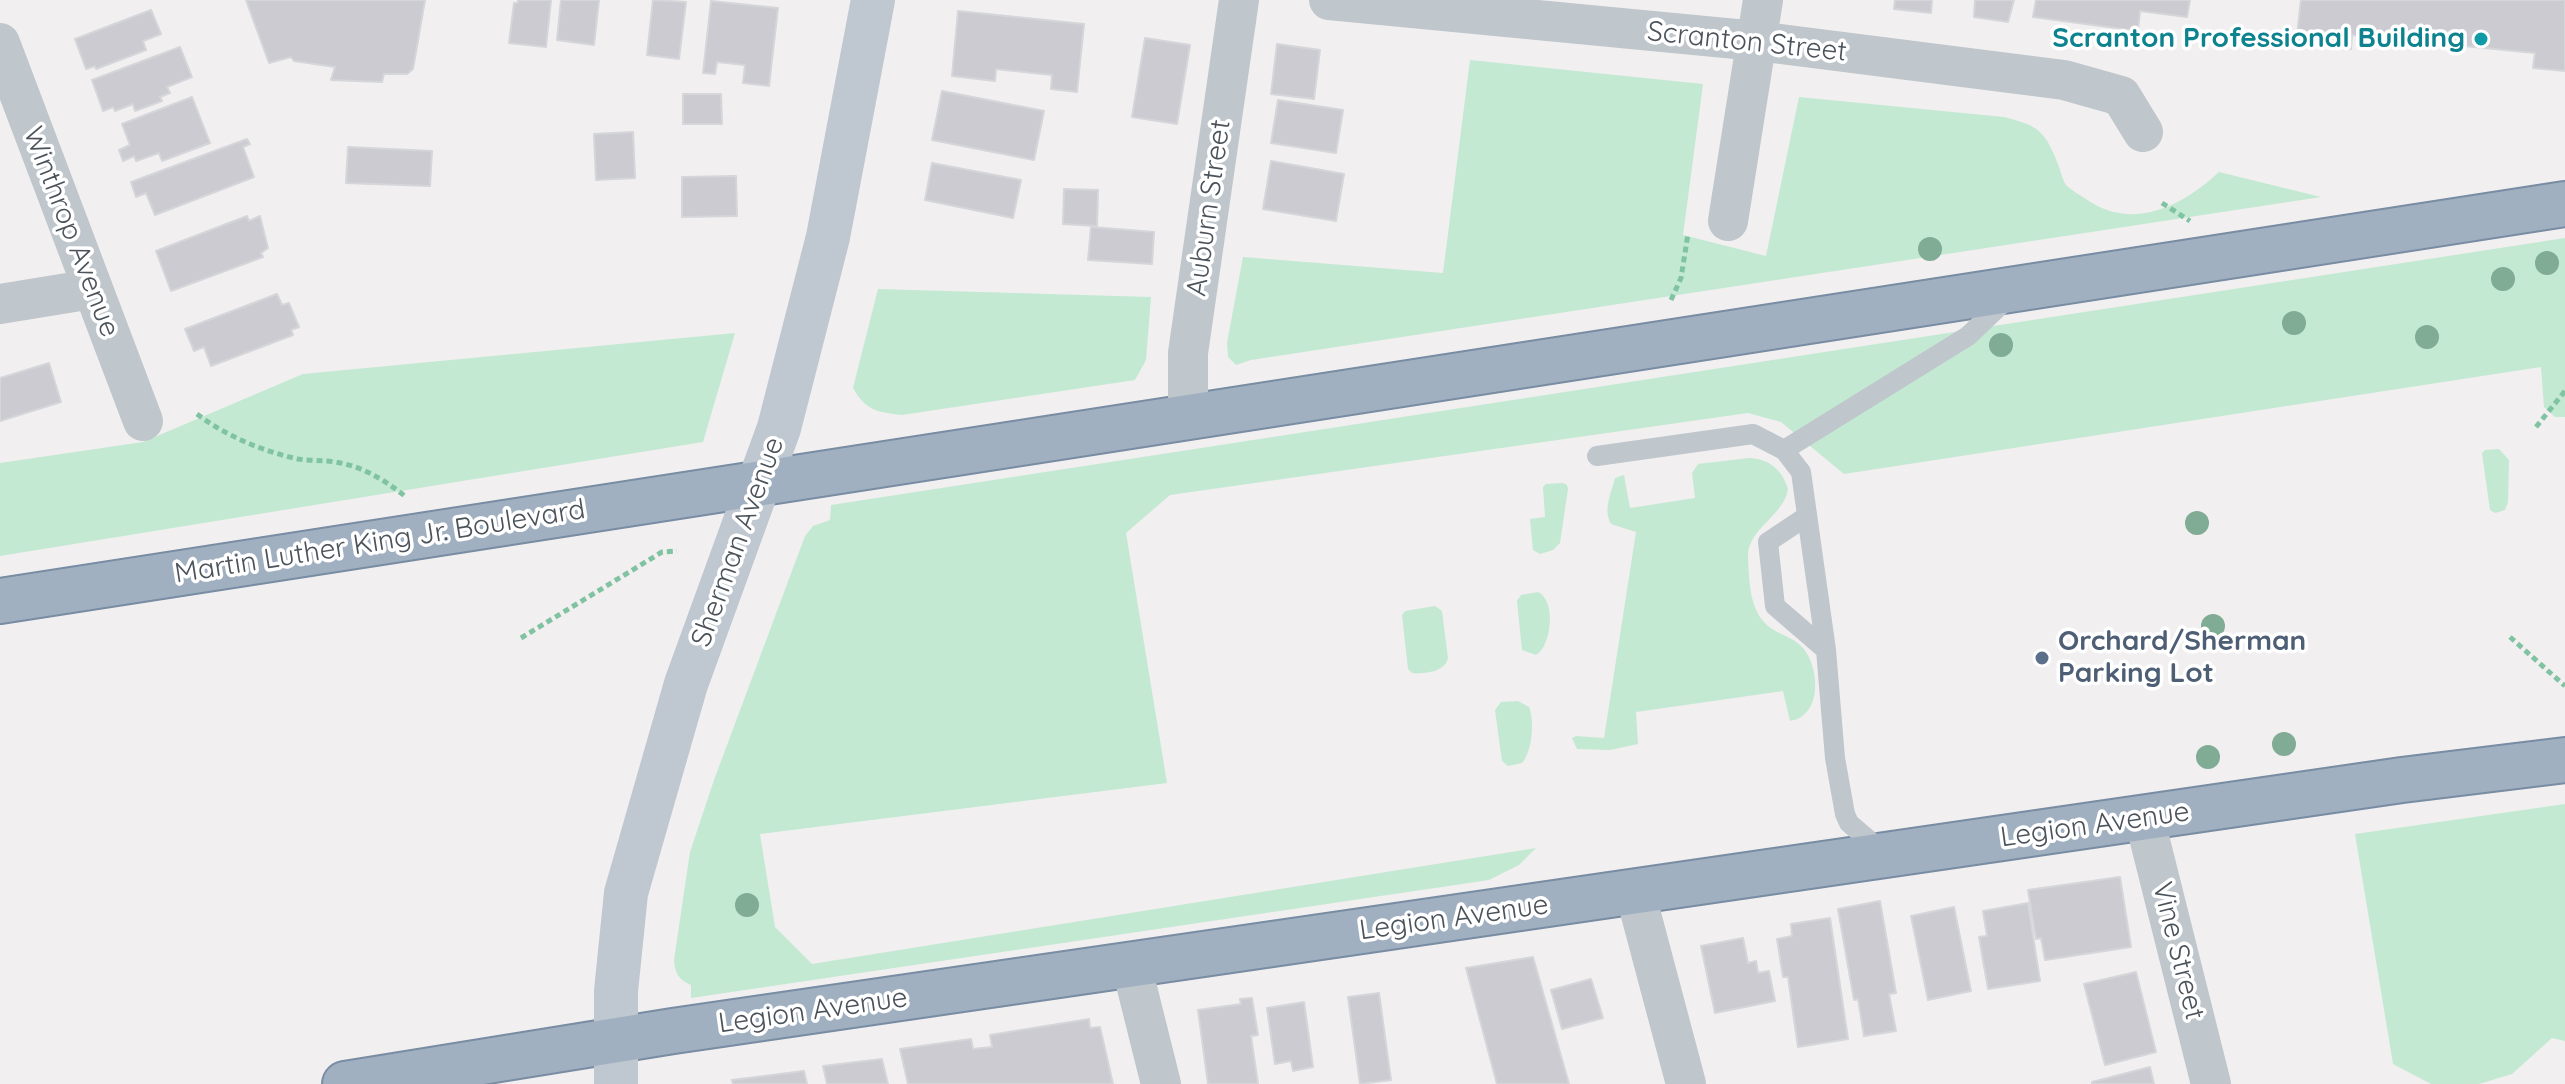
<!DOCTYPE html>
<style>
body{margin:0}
canvas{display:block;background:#f1efef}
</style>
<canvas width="2565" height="1084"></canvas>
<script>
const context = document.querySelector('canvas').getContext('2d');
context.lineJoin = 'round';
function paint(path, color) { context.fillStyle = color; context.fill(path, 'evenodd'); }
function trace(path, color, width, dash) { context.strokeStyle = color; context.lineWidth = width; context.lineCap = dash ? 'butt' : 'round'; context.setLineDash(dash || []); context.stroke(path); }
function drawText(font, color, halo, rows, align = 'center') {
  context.font = font + ' Quicksand,sans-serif'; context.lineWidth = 7; context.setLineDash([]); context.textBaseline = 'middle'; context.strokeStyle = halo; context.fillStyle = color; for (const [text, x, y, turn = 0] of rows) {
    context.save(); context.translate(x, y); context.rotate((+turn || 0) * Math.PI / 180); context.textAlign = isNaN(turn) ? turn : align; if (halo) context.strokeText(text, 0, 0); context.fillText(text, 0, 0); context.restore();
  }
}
const green = new Path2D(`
 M1470 60 1703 84 1683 235 1766 256 1799 97 2004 117C2036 125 2045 130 2057 162 2060 168 2062 179 2066 185 2071 190 2080 195 2086 199 2133 232 2182 206 2219 172L2321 197 1251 360 1236 365 1228 357 1227 343 1243 257 1443 273Z
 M2565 238V417H2555L2544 407 2541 367 1844 474 1781 422 1748 413 1170 495 1126 533 1167 783 760 834 775 927 812 964 1536 848 1519 865 1489 880 691 998V985C679 980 675 974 674 960L690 852 714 780 805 536 813 526 830 520 831 505Z
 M878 289 1151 297 1146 360 1135 380 902 415C877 412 866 411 853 388Z
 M735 333 703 442 0 556V463L143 442 303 374Z
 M2499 449 2509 460 2508 502 2505 510 2495 513 2490 510 2482 453 2485 450Z
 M1749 458C1769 459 1782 469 1788 489 1784 516 1747 529 1748 557 1749 577 1749 606 1764 622 1773 633 1789 635 1800 645 1817 660 1823 703 1801 717 1798 719 1794 720 1790 721L1783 691 1636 712 1638 744 1610 750 1577 749 1572 738 1576 736 1604 738 1636 532 1611 524C1603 509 1611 494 1615 478L1624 475 1630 508 1695 498 1692 473 1698 464Z
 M1563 483 1567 485 1568 489 1560 543 1553 550 1540 554 1533 550 1530 519 1545 517 1543 487 1546 484Z
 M1538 592C1557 601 1551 647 1536 655L1522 650 1517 601 1521 595Z
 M1435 606 1442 611 1448 658C1445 672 1425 674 1412 673L1408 669 1402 615 1405 611Z
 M1518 701 1529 707C1535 721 1532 752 1522 763L1508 766 1502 761 1495 710 1501 702Z
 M2565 804V1041L2552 1038 2512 1074 2479 1084H2431L2393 1064 2355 834Z`);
const building = new Path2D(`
 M246 0H425L413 69 407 74H384L382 82 331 80 335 67 294 61 291 57 269 63Z
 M518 0H551L546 47 509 43 514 3H518Z
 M561 0H599L594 45 557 40Z
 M653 0 686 2 679 59 647 55Z
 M1895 0H1932L1931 13 1894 9Z
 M1975 0H2014L2008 22 1974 17Z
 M2036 0H2190L2187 17 2140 11 2138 31 2033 17Z
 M2301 0H2565V71L2533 68 2535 53 2352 35 2351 49 2296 44Z
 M711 1 778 8 769 86 743 83 745 65 717 62 715 74 703 73Z
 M151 10 161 34 143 41 146 50 96 69 95 66 86 69 75 39Z
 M958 11 1084 24 1077 92 1051 89 1052 75 996 69 995 81 952 76Z
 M1145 38 1190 45 1177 124 1132 117Z
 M1277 44 1320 50 1314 99 1271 94Z
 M180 47 192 77 167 87 170 93 160 97 162 101 135 111 133 104 115 111 113 107 103 111 92 80Z
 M942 91 1044 111 1034 160 932 140Z
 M683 94H721L722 124H683Z
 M192 97 210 143 162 161 159 153 136 161 134 156 123 161 119 150 130 145 122 124Z
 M1278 100 1343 110 1336 153 1271 143Z
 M633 132 635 178 596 180 594 134Z
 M247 139 250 144 243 147 254 177 155 215 146 193 136 197 131 182Z
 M348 147 432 151 430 186 346 183Z
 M1271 161 1344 174 1336 221 1263 209Z
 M932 163 1021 180 1013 218 925 200Z
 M736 176 737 216 682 217V177Z
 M1064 189 1098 190 1097 226 1063 224Z
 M247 216 249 221 260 216 268 248 261 253 263 257 171 291 156 251Z
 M1091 227 1154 232 1152 264 1088 260Z
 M277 294 282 305 289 303 299 327 291 330 293 335 211 366 204 347 194 351 185 329Z
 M49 363 61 402 0 421V378Z
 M2120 877 2131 947 2045 960 2041 938 2036 939 2028 890Z
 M1880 901 1896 993 1889 994 1896 1031 1864 1036 1858 999 1854 1000 1838 909Z
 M2028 903 2040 981 1988 989 1979 937 1987 936 1983 911Z
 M1954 907 1971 991 1928 1000 1911 916Z
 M1830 918 1848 1039 1798 1047 1788 977H1783L1777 939 1792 936 1791 924Z
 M1743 938 1748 963 1756 961 1758 973 1769 971 1775 1001 1715 1013 1701 946Z
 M1533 957 1569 1084H1497L1466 968Z
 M2136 972 2156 1052 2105 1065 2084 984Z
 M1591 979 1603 1018 1562 1029 1551 990Z
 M1379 993 1391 1080 1360 1084 1348 997Z
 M1252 998 1258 1035 1251 1036 1258 1084H1208L1198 1010 1241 1004 1240 999Z
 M1304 1002 1313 1067 1293 1071 1291 1061 1275 1064 1267 1008Z
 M1089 1019 1090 1028 1100 1027 1113 1084H908L900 1049 971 1039 973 1049 992 1047 990 1035Z
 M882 1059 888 1084H827L823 1066Z
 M2150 1067 2154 1084H2092V1082Z
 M804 1071 807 1084H733L732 1080Z`);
const path = new Path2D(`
 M2162 203 2190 221
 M1671 300 1681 278 1688 234
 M197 414C226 436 262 451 298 459 310 461 322 460 335 462 362 466 385 480 406 497
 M2536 427 2565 391
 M2510 637 2565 686
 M521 638 662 552 677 551`);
const service = new Path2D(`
 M1784 450 1801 472 1826 650 1835 758 1845 814 1849 823 1884 853
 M1597 456 1753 434 1784 450 1968 336 2008 298
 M1807 516 1768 542 1775 606 1826 650`);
const minor = new Path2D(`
 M1329 0 1757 41 2064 80 2121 96 2143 132
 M0 43 143 421
 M1728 221 1763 0
 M0 304 92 289
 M1188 417V353L1239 0
 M2144 817 2211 1084
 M1635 892 1686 1084
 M1131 964 1161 1084`);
const secondary = new Path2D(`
 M616 1084V991L626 893 686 684 779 428 828 237 873 0`);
const trunk = new Path2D(`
 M0 601 2565 204
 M345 1084 673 1031 2402 780 2565 760`);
const trees = [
 [1930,249],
 [2547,263],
 [2503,279],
 [2294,323],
 [2427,337],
 [2001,345],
 [2197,523],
 [2213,626],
 [2284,744],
 [2208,757],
 [747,905]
];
const markers = [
 [2481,39,8,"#0f9aa8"],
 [2042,658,8,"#5c6f8a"]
];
const cultureNames = [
 ["Scranton Professional Building",2465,39]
];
const streetNames = [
 ["Scranton Street",1747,42,6],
 ["Auburn Street",1209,208,-82],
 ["Winthrop Avenue",71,232,69],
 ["Martin Luther King Jr. Boulevard",380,542,-9],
 ["Sherman Avenue",738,542,-70],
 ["Legion Avenue",2095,825,-8],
 ["Legion Avenue",1454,918,-8],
 ["Vine Street",2178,951,76],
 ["Legion Avenue",813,1011,-8]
];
const serviceNames = [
 ["Orchard/Sherman",2058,642],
 ["Parking Lot",2058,674]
];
paint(green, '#c3e9d3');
paint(building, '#cbcbd1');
trace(building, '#d4d6da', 2);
trace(trunk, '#788ca3', 48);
trace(path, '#80c3a3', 5, [6, 4]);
trace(service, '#bfc6cc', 20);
trace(minor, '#bfc6cc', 40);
trace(secondary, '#bfc7d0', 44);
trace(trunk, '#a0b0c0', 44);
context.fillStyle = '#80ab95';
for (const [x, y] of trees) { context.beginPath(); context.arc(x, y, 12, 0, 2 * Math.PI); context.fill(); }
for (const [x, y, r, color] of markers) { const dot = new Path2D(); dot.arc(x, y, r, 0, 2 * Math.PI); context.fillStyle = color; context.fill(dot); trace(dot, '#fff', 3); }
drawText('bold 28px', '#0d838f', '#fff', cultureNames, 'right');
drawText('28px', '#4a525a', '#fff', streetNames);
drawText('bold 28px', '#4e5e75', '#fff', serviceNames, 'left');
</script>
